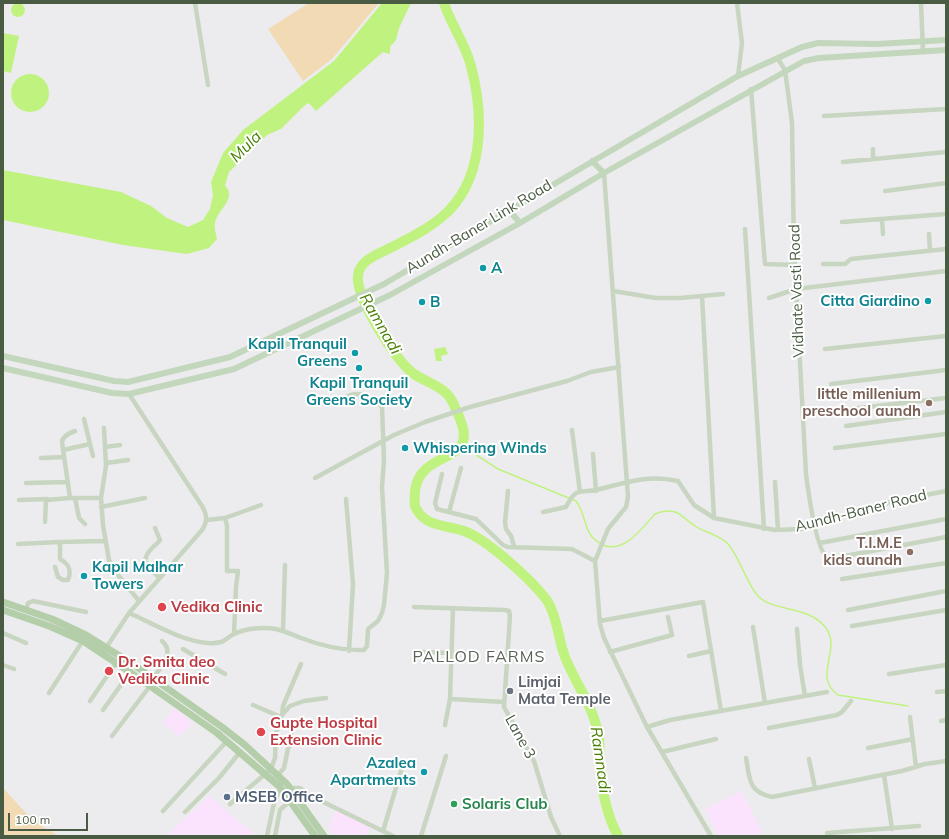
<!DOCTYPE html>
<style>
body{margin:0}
#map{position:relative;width:949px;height:839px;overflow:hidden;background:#ececef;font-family:Mulish,sans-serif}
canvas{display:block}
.frame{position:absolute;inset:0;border:4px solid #4a5b43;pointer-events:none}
.scale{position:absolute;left:8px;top:813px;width:80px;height:18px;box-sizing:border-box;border:2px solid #4a5b43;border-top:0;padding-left:5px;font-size:12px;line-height:14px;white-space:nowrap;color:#4a5b43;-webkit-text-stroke:3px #fff;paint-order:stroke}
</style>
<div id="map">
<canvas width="949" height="839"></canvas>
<div class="frame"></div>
<div class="scale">100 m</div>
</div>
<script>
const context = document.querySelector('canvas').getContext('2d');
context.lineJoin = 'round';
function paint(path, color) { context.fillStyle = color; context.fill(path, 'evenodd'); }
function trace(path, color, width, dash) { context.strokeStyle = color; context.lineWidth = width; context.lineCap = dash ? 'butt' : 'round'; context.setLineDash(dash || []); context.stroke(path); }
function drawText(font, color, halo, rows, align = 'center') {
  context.font = font + ' Mulish,sans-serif'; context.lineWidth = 4; context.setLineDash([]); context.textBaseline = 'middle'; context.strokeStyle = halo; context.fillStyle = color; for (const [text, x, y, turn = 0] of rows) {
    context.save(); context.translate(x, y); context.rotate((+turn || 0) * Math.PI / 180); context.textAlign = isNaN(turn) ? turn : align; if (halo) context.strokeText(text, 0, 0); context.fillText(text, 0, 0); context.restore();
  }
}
const commercial = new Path2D(`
 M175 708 192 723 179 736 162 723Z
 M742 791 762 832 755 836H719L705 809Z
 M209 796 256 836H166Z
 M336 810 370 827 366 836H336L329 827Z`);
const green = new Path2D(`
 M309 3H379L332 59 303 81 268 29Z
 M3 788 26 813 40 825 59 836H3Z`);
const water = new Path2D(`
 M382 3H411L399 28 396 40 390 47V54L383 52 316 111 309 103 304 106 281 129 267 135 229 172 225 186C238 198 217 210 215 223 214 228 216 234 217 239L209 248 187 254 123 245 3 220V170L121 192 151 206 167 218 188 227 203 220 210 209 213 195 211 182 223 153 243 130 334 61Z
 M11 10a7 7 0 1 1 14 0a7 7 0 1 1-14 0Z
 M3 33 19 36 11 73 3 71Z
 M11 93a19 19 0 1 1 38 0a19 19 0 1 1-38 0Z
 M445 347 448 354 441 356 442 361H436L434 349Z`);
const stream = new Path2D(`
 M461 445 498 469 576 501C587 515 583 535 600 543
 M603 545C624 554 643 527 655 514 662 511 668 510 675 512 682 514 688 522 695 526 705 533 721 535 729 545 740 559 747 584 758 596 773 612 809 605 826 628 842 650 812 677 838 695L908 706`);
const river = new Path2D(`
 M444 3C451 25 465 43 471 66 484 116 485 181 442 217 425 231 406 240 388 249 376 255 359 261 358 276 355 297 396 362 414 374 429 384 447 387 454 405 458 414 464 426 464 435 464 462 419 454 415 491 415 496 414 502 415 506 423 527 447 525 464 531 487 539 534 582 548 602 558 619 558 639 565 657 576 685 595 708 599 739 600 748 599 757 600 765 601 788 607 816 618 836`);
const minor = new Path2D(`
 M195 3 208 85
 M737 3 742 43 738 76
 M921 3 923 52
 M778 59 785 70 792 123 794 251 806 474C808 489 816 554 829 559L946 537
 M751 89 765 264 795 265
 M824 116 946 109
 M873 149V159
 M843 162 946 152
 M604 173 628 497 626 507 608 529 595 561 600 624 604 638 647 727 711 836
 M885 191 946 183
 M882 219 883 234
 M842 222 946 214
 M745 229 764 529
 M929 234 930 251
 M823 264H845L851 259 946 249
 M613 291 656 298H680L723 294
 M702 296 714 518
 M769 298 796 289 946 271
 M825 349 946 336
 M831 384 946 370
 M842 410 946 398
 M846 426 946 412
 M104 428 106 466 101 498 103 525 109 560 118 575 139 601
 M572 430 580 492
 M75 431C69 433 63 436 62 442L70 498H101
 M90 444 93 456
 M105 447 120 445
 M835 448 946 434
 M63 450 90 444 84 419
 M593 454 596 491
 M41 458 64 457
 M106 463 128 460
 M442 474 435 503 437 509 476 519 503 545 508 547 572 549 595 561
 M315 478 394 435 425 422 470 407 567 381 591 372 619 367
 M775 482 778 530
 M26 483 68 482
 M508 491 505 522 506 529 511 536 514 546
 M75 498 79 518 85 524
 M346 499 353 584 349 651
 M19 500 47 499
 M101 507 145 498
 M449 512 461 468
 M543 512 566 507C568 503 571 497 575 494 580 490 589 492 596 490 625 483 647 474 678 481L694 505 714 518 775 530 801 529 890 502 946 491
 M225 518 261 505
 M207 520 225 518 227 526V571H238L236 587 234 634
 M45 522 46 500 70 498
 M155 528 160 540C158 543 156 544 153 547 139 561 146 567 159 577
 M820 543 946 519
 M18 544 60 542
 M55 567 58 577 63 580H68C72 570 69 564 60 559V542L105 541
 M842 579 946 563
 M414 607 505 610 509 611 510 616 504 707 534 761 551 817 560 836
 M26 610 28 603 33 601 86 612
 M848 610 946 591
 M129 613C153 623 194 649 221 642 225 641 229 636 234 634 246 628 263 627 276 629 285 631 293 635 301 638 322 646 343 651 364 650L367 646 368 629 378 621 382 613 384 605 387 573 382 487 384 460 382 407C369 394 352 387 338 404
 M600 621 703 602 721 711
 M852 626 946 610
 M753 627 765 703
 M797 629 800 665 805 696
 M283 630 285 565
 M3 633 26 643
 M183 649 225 674
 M421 652 451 653
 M610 652 672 635 668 617
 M102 654 129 613 202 530C208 521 207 515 202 506L129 394
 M689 656 711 651
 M3 665 14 669
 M889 674 946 665
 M152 679C160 668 176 653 162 641
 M937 692 946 691
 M49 693 84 639
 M450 699 504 702
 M90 701 116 663
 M253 705 281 717
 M103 710 130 672
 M282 715 283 706 301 664
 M910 717 916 767
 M941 721 946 720
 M445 725 450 699 453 608
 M647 727 670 720 827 692
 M769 728 837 715 842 712 851 701
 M112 736 150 686
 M868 748 913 739
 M662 752 716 739
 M746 758C750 779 748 792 772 797L902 771 925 764 946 761
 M809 759 815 788
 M884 775 892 829
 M277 776 284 768 294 720
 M290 788H300L311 796 393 836
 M230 804 271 769 275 758 276 733 282 715 290 706 304 701 326 698
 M163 811 227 741
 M185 812 219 778 240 752
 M383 831 401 771
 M827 833 919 826
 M267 836 274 803 281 787
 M275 836 280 810 290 801
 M421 836 446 756`);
const secondary = new Path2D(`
 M592 161 604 173
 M508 209 520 223
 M3 356 114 381 128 382 230 357 384 284 738 76 802 47 818 43 877 44 946 40
 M3 368 112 393 129 394 234 369 390 295 520 223 604 173 804 61 819 58 946 50`);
const primary = new Path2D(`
 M3 602 52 619 86 635 134 665 222 727 245 745 287 784 324 836
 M3 610 49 626 83 641 130 672 217 733 280 787 315 836`);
const markers = [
 [483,268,4,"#0f9aa8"],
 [928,301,4,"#0f9aa8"],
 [422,302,4,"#0f9aa8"],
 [355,353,4,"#0f9aa8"],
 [359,368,4,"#0f9aa8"],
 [929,403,4,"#8d6e63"],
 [405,448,4,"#0f9aa8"],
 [910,552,4,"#8d6e63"],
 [84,576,4,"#0f9aa8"],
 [162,607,5,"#e0444e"],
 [109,671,5,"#e0444e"],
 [510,691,4,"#6b7280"],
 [261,732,5,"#e0444e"],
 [424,772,4,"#0f9aa8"],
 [227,797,4,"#5c6f8a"],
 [454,804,4,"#2e9e5b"]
];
const streetNames = [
 ["Aundh-Baner Link Road",479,227,-31],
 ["Vidhate Vasti Road",797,291,-92],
 ["Aundh-Baner Road",861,511,-14],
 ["Lane 3",520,737,61]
];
const cultureNames = [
 ["A",491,268],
 ["Citta Giardino",920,301,"right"],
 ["B",430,302],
 ["Kapil Tranquil",347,344,"right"],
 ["Greens",347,361,"right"],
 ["Kapil Tranquil",359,383,"center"],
 ["Greens Society",359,400,"center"],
 ["Whispering Winds",413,448],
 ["Kapil Malhar",92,567],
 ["Towers",92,584],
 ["Azalea",416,763,"right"],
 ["Apartments",416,780,"right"]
];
const educationNames = [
 ["little millenium",921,394],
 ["preschool aundh",921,411],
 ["T.I.M.E",902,543],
 ["kids aundh",902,560]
];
const healthNames = [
 ["Vedika Clinic",171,607],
 ["Dr. Smita deo",118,662],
 ["Vedika Clinic",118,679],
 ["Gupte Hospital",270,723],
 ["Extension Clinic",270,740]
];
const worshipNames = [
 ["Limjai",518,682],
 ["Mata Temple",518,699]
];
const serviceNames = [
 ["MSEB Office",235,797]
];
const leisureNames = [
 ["Solaris Club",462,804]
];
const waterNames = [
 ["Mula",246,147,-45],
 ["Ramnadi",380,324,60],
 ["Ramnadi",600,760,82]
];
const neighbourhoodNames = [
 ["PALLOD FARMS",479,657]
];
paint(commercial, '#fbe2fd');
paint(green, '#f2dab5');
paint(water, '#c0f27f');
trace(stream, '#c0f27f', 1.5);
trace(river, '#c0f27f', 10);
trace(minor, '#c7d5c1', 4.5);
trace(secondary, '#c3d7bd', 6);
trace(primary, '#b3cea9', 7);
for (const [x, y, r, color] of markers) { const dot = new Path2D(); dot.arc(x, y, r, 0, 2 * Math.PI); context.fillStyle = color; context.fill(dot); trace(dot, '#fff', 1.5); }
drawText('15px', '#4a5b43', '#fff', streetNames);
drawText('bold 15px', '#0d838f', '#fff', cultureNames, 'left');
drawText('bold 15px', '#785e54', '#fff', educationNames, 'right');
drawText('bold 15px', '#be3a42', '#fff', healthNames, 'left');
drawText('bold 15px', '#5b616d', '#fff', worshipNames, 'left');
drawText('bold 15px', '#4e5e75', '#fff', serviceNames, 'left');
drawText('bold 15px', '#27864d', '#fff', leisureNames, 'left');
drawText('italic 16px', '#4a8006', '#fff', waterNames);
context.letterSpacing = '1px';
drawText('16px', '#5a6258', '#fff', neighbourhoodNames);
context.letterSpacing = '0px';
</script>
